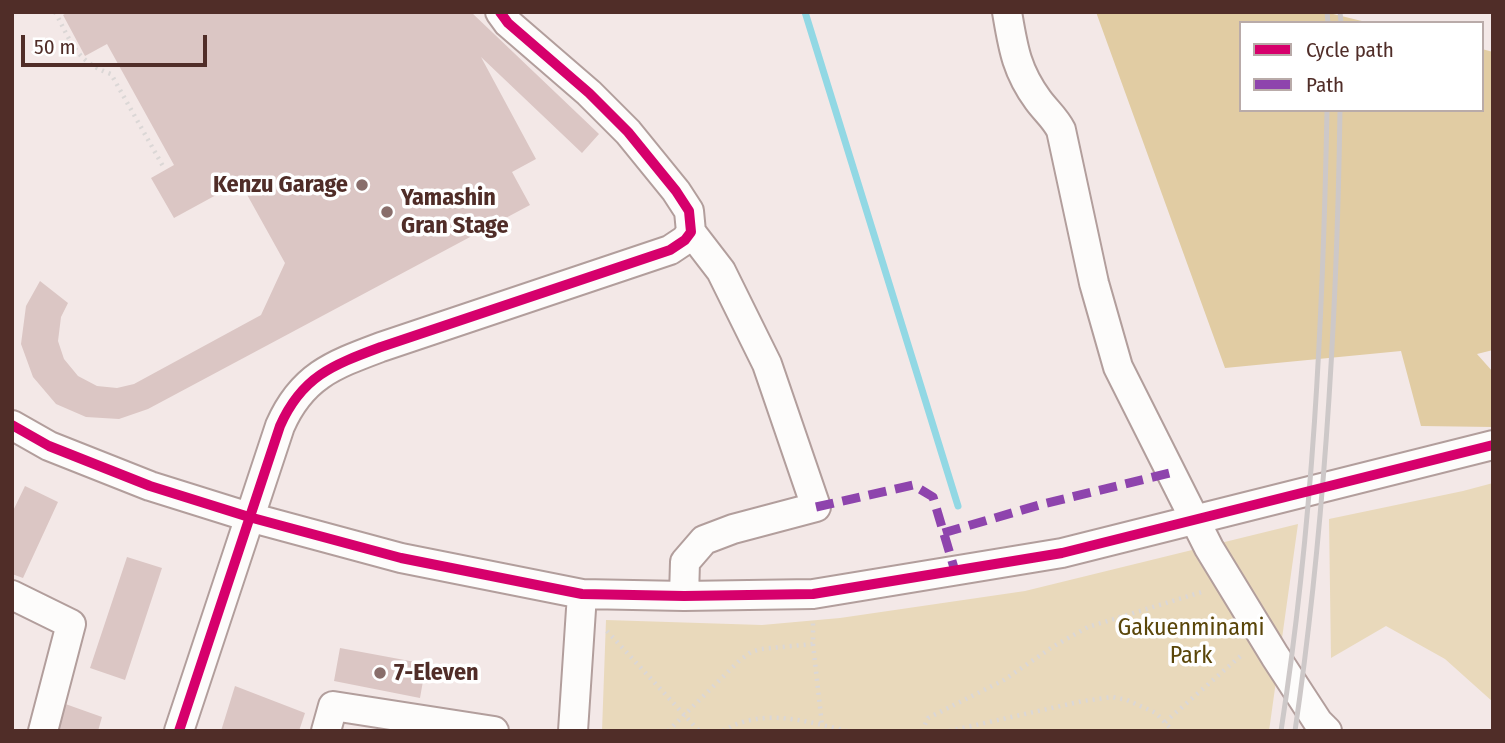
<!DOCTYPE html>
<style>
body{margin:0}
#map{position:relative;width:1505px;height:743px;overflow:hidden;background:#f3e8e7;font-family:"Fira Sans Condensed",sans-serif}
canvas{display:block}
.frame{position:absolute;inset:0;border:14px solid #502d28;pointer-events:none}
.legend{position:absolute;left:1239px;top:21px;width:245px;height:91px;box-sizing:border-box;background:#fff;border:2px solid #b9aba9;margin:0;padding:9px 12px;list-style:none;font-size:21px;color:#502d28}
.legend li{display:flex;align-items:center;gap:14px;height:35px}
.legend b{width:35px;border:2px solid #b9aba9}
.scale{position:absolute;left:21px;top:35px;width:186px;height:32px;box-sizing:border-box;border:4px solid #502d28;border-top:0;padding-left:9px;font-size:21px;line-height:24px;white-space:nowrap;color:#502d28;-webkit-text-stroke:5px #fff;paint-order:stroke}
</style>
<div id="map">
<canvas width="1505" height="743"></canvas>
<div class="frame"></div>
<ul class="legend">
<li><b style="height:9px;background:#d6006c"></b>Cycle path</li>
<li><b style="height:9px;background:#8e44ad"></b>Path</li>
</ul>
<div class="scale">50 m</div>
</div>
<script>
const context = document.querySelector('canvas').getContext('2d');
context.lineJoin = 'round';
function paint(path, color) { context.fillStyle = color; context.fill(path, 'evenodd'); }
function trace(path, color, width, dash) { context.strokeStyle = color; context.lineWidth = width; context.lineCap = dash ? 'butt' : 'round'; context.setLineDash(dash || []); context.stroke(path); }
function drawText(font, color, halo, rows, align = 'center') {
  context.font = font + ' "Fira Sans Condensed",sans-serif'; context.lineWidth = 7; context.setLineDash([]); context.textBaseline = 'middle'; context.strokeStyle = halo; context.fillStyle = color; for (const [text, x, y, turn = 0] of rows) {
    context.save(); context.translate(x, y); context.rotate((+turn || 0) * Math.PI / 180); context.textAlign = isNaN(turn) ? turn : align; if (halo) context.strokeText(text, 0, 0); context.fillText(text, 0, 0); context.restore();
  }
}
const green = new Path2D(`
 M1493 483V702L1445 659 1386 626 1331 658 1329 519 1463 491Z
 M1298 524 1269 731H602L606 620 762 625 840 618 1025 591Z`);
const forest = new Path2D(`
 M1096 12H1325L1370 23H1241V110H1482V49L1493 52V350L1477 354 1493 372V427L1421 426 1401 351 1225 368Z`);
const stream = new Path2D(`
 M805 12 958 506`);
const building = new Path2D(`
 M68 12H471L599 134 582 153 481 57 536 159 512 172 530 205 148 409 119 419 86 417 56 404 33 377 21 344 26 306 40 281 68 303 61 317 58 341 64 359 78 376 97 386 117 388 134 384 261 315 285 263 240 182 174 218 151 178 174 165 107 44 85 56 63 15Z
 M25 486 58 502 23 578 12 574V513Z
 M127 557 162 568 125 680 90 668Z
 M340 648 426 664 420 698 334 681Z
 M235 686 305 713 299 731H221Z
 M57 701 102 717 98 731H47Z`);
const path = new Path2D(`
 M55 12C72 43 75 61 111 74L164 168
 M607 631 699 731
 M813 644 822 725
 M1165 722 1244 653
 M668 731 740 660 751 652 761 649 813 644V620
 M723 731C763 707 805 721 847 731
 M922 731 928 718 1004 680 1054 646 1088 627 1205 591
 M949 731 1083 701 1112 697 1127 700 1156 713 1173 731`);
const minor = new Path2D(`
 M1007 12C1013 47 1016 70 1038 100 1046 111 1055 118 1061 130L1094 283 1118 367 1209 548 1275 656 1318 722 1327 731
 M12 425 49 446 150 486 249 517 401 558 582 594 684 596 813 594 1062 553 1493 445
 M12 595 71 624 43 731
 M684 596 685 562 704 540 733 529 816 507 767 364 721 271 691 232
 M179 731 280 426C302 376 333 365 381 347L670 250 685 240 691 232 689 211 676 191 628 132 589 93 508 23 500 12
 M326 731 333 706 494 731
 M573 731 582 594`);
const rail = new Path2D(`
 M1327 12 1328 23
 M1340 12 1341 23
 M1281 731C1313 525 1323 318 1327 110
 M1295 731C1325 525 1337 318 1340 110`);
const quiet = new Path2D(`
 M816 507 913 485 933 497 955 571
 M943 533 1043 504 1170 473`);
const cycleway = new Path2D(`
 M12 425 49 446 150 486 249 517 401 558 582 594 684 596 813 594 1062 553 1493 445
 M179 731 280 426C302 376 333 365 381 347L670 250 685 240 691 232 689 211 676 191 628 132 589 93 508 23 500 12`);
const markers = [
 [362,185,7,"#896e6b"],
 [387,212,7,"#896e6b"],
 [380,673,7,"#896e6b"]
];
const poiNames = [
 ["Kenzu Garage",348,185,"right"],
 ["Yamashin",401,198],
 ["Gran Stage",401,226],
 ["7-Eleven",394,673]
];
const parkNames = [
 ["Gakuenminami",1191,628],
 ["Park",1191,656]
];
paint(green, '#e9d9bb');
paint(forest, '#e1cca3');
trace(stream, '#92d8e4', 7);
paint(building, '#dbc6c4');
trace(minor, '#b29e9c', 32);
trace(path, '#dbd7d6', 4.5, [2, 5]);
trace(minor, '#fdfcfb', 28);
trace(rail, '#cdc8c8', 5);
trace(quiet, '#8e44ad', 9, [18, 9]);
trace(cycleway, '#d6006c', 10);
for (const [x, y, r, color] of markers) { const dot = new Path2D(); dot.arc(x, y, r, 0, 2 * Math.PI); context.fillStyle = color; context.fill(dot); trace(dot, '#fff', 2.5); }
drawText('bold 24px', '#502d28', '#fff', poiNames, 'left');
drawText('24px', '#5a460a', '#fff', parkNames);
</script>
